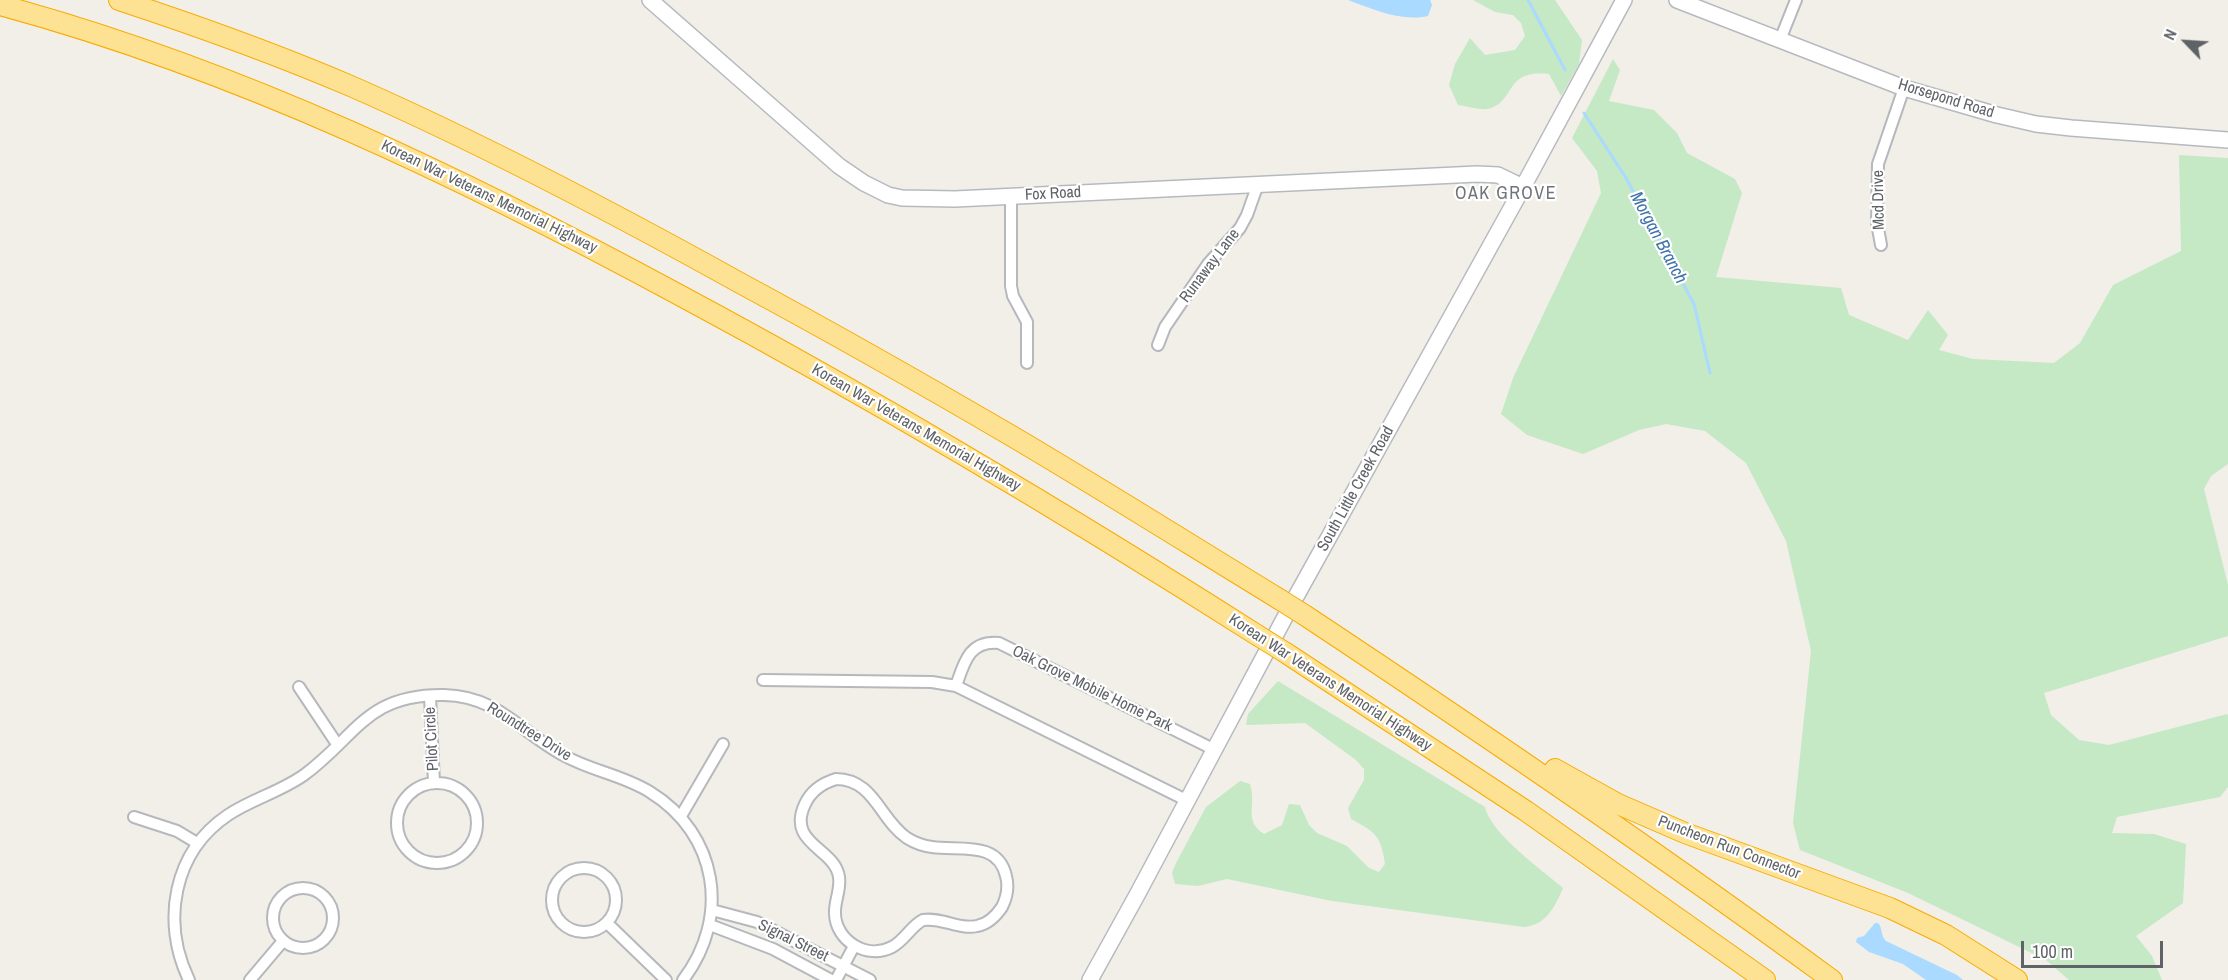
<!DOCTYPE html>
<style>
body{margin:0}
#map{position:relative;width:2228px;height:980px;overflow:hidden;background:#f1efe8;font-family:"Archivo Narrow",sans-serif}
canvas{display:block}
.north{position:absolute;left:2156px;top:12px;width:60px;height:60px;-webkit-text-stroke:4px #fff;paint-order:stroke;rotate:295deg;font-size:16px;font-weight:700;line-height:24px;text-align:center;color:#5f6368}
.north::after{content:'';display:block;margin:auto;width:21px;height:27px;background:#5f6368;clip-path:polygon(50% 0,100% 100%,50% 72%,0 100%)}
.scale{position:absolute;left:2021px;top:941px;width:142px;height:27px;box-sizing:border-box;border:3px solid #5f6368;border-top:0;padding-left:8px;font-size:18px;line-height:21px;white-space:nowrap;color:#5f6368;-webkit-text-stroke:4px #fff;paint-order:stroke}
</style>
<div id="map">
<canvas width="2228" height="980"></canvas>
<div class="north">N</div>
<div class="scale">100 m</div>
</div>
<script>
const context = document.querySelector('canvas').getContext('2d');
context.lineJoin = 'round';
function paint(path, color) { context.fillStyle = color; context.fill(path, 'evenodd'); }
function trace(path, color, width, dash) { context.strokeStyle = color; context.lineWidth = width; context.lineCap = dash ? 'butt' : 'round'; context.setLineDash(dash || []); context.stroke(path); }
function drawText(font, color, halo, rows, align = 'center') {
  context.font = font + ' "Archivo Narrow",sans-serif'; context.lineWidth = 4.5; context.setLineDash([]); context.textBaseline = 'middle'; context.strokeStyle = halo; context.fillStyle = color; for (const [text, x, y, turn = 0] of rows) {
    context.save(); context.translate(x, y); context.rotate((+turn || 0) * Math.PI / 180); context.textAlign = isNaN(turn) ? turn : align; if (halo) context.strokeText(text, 0, 0); context.fillText(text, 0, 0); context.restore();
  }
}
const green = new Path2D(`
 M1473 0H1555L1582 40 1579 64 1561 96 1549 74C1502 69 1517 103 1487 109 1479 110 1467 106 1458 105L1449 85 1455 64 1470 38 1485 55 1515 50 1525 36 1521 23 1513 15 1495 12Z
 M1613 59 1620 70 1609 101 1654 110 1677 133 1687 153 1735 179 1742 193 1716 277 1841 288 1849 315 1908 340 1928 310 1948 335 1939 350 1973 359 2054 363 2080 343 2113 285 2181 251 2179 155 2228 158V464L2211 476 2204 489 2228 585V636L2044 693 2051 715 2079 740 2109 745 2227 714 2228 715V787L2220 797 2117 817 2112 833 2154 834 2186 844 2183 903 2136 936 2152 956 2162 980H2069L2046 960 1908 893 1800 850 1793 823 1811 651 1786 541 1746 463 1705 431 1666 424 1639 430 1583 454 1527 435 1501 414 1513 378 1601 193 1597 171 1572 138Z
 M1278 681 1485 807C1491 834 1541 869 1563 888 1555 907 1546 925 1524 927L1332 901 1227 879 1198 886 1175 884 1172 873 1176 863 1206 807 1240 781 1250 784C1257 805 1243 821 1264 834L1282 825 1289 804 1300 805 1309 825 1317 833 1347 846 1369 868 1379 872 1385 864C1381 835 1375 832 1351 819L1348 808 1364 780V769L1356 760 1305 723 1246 725 1248 714Z`);
const water = new Path2D(`
 M1348 0H1430L1432 5 1428 16C1400 22 1373 9 1348 0Z
 M1875 923H1878C1883 928 1880 935 1886 941L1957 975 1963 980H1926L1903 964 1869 952 1856 942 1857 938 1864 936Z`);
const stream = new Path2D(`
 M1528 0 1565 70
 M1584 113 1626 178 1694 304 1710 373`);
const street = new Path2D(`
 M1780 40 1796 0
 M1011 196V286L1013 296 1027 322V363
 M1881 245 1877 223 1878 164 1904 88
 M1158 345 1165 327 1208 264 1240 228 1247 215 1258 184
 M763 680 932 682 956 686 1188 801
 M956 686C964 663 969 640 999 643L1215 750
 M299 687 337 744
 M430 696 434 783
 M836 779C874 779 880 820 907 838 915 843 924 846 932 847 959 851 998 840 1006 876 1009 887 1007 897 1002 907 996 916 988 924 977 926 959 930 942 917 923 920 911 926 905 940 892 947 867 960 836 941 835 914 834 902 841 890 839 877 835 848 786 844 805 804 811 791 823 783 836 779Z
 M397 823a40 40 0 1 1 80 0a40 40 0 1 1-80 0Z
 M681 816 723 744
 M134 817 177 831 197 843
 M552 900a32 32 0 1 1 64 0a32 32 0 1 1-64 0Z
 M273 918a30 30 0 1 1 60 0a30 30 0 1 1-60 0Z
 M712 910 757 922 870 980
 M607 923 666 980
 M710 925 773 949 831 980
 M189 980C161 922 173 852 228 815 252 799 280 792 304 775 357 736 366 694 444 695 498 696 520 732 563 755 591 771 623 775 650 792 718 834 731 917 683 980
 M250 980 283 941
 M836 980 854 946`);
const secondary = new Path2D(`
 M650 0 839 166 864 183 888 195 902 198 955 199 1477 174 1498 175 1523 187
 M1677 0 1904 88 1997 115 2036 124 2071 128 2228 140
 M1090 980 1137 895 1293 602 1523 187 1624 0`);
const highway = new Path2D(`
 M119 0C198 26 276 54 353 87 485 145 614 213 740 283 831 332 921 383 1010 435 1100 488 1189 544 1279 599
 M0 5C240 70 465 179 683 297 879 402 1070 516 1257 635
 M1306 616C1484 734 1660 854 1832 980
 M1286 653 1526 811 1765 980
 M1555 769 1618 804 1685 833 1890 908 1946 935 2017 980`);
const highwayBridge = new Path2D(`
 M1279 599 1306 616
 M1257 635 1286 653`);
const streetNames = [
 ["Horsepond Road",1946,99,17],
 ["Fox Road",1053,194,-3],
 ["Korean War Veterans Memorial Highway",489,197,26],
 ["Mcd Drive",1879,200,-91],
 ["Runaway Lane",1210,266,-53],
 ["Korean War Veterans Memorial Highway",916,428,30],
 ["South Little Creek Road",1356,489,-61],
 ["Korean War Veterans Memorial Highway",1330,683,33],
 ["Oak Grove Mobile Home Park",1092,689,26],
 ["Roundtree Drive",529,732,32],
 ["Pilot Circle",432,739,-93],
 ["Puncheon Run Connector",1729,848,21],
 ["Signal Street",793,941,26]
];
const neighbourhoodNames = [
 ["OAK GROVE",1506,194]
];
const waterNames = [
 ["Morgan Branch",1658,238,62]
];
paint(green, '#c5e8c5');
paint(water, '#aadaff');
trace(stream, '#aadaff', 3);
trace(street, '#b5b8bc', 14);
trace(secondary, '#b6babf', 18);
trace(highway, '#f9ab00', 22);
trace(street, '#fff', 10);
trace(secondary, '#fff', 15);
trace(highway, '#fde293', 20);
trace(highwayBridge, '#f9ab00', 22, []);
trace(highwayBridge, '#fde293', 20);
drawText('16px', '#5f6368', '#fff', streetNames);
context.letterSpacing = '1.5px';
drawText('18px', '#70757a', '#fff', neighbourhoodNames);
context.letterSpacing = '0px';
drawText('italic 18px', '#4174aa', '#fff', waterNames);
</script>
